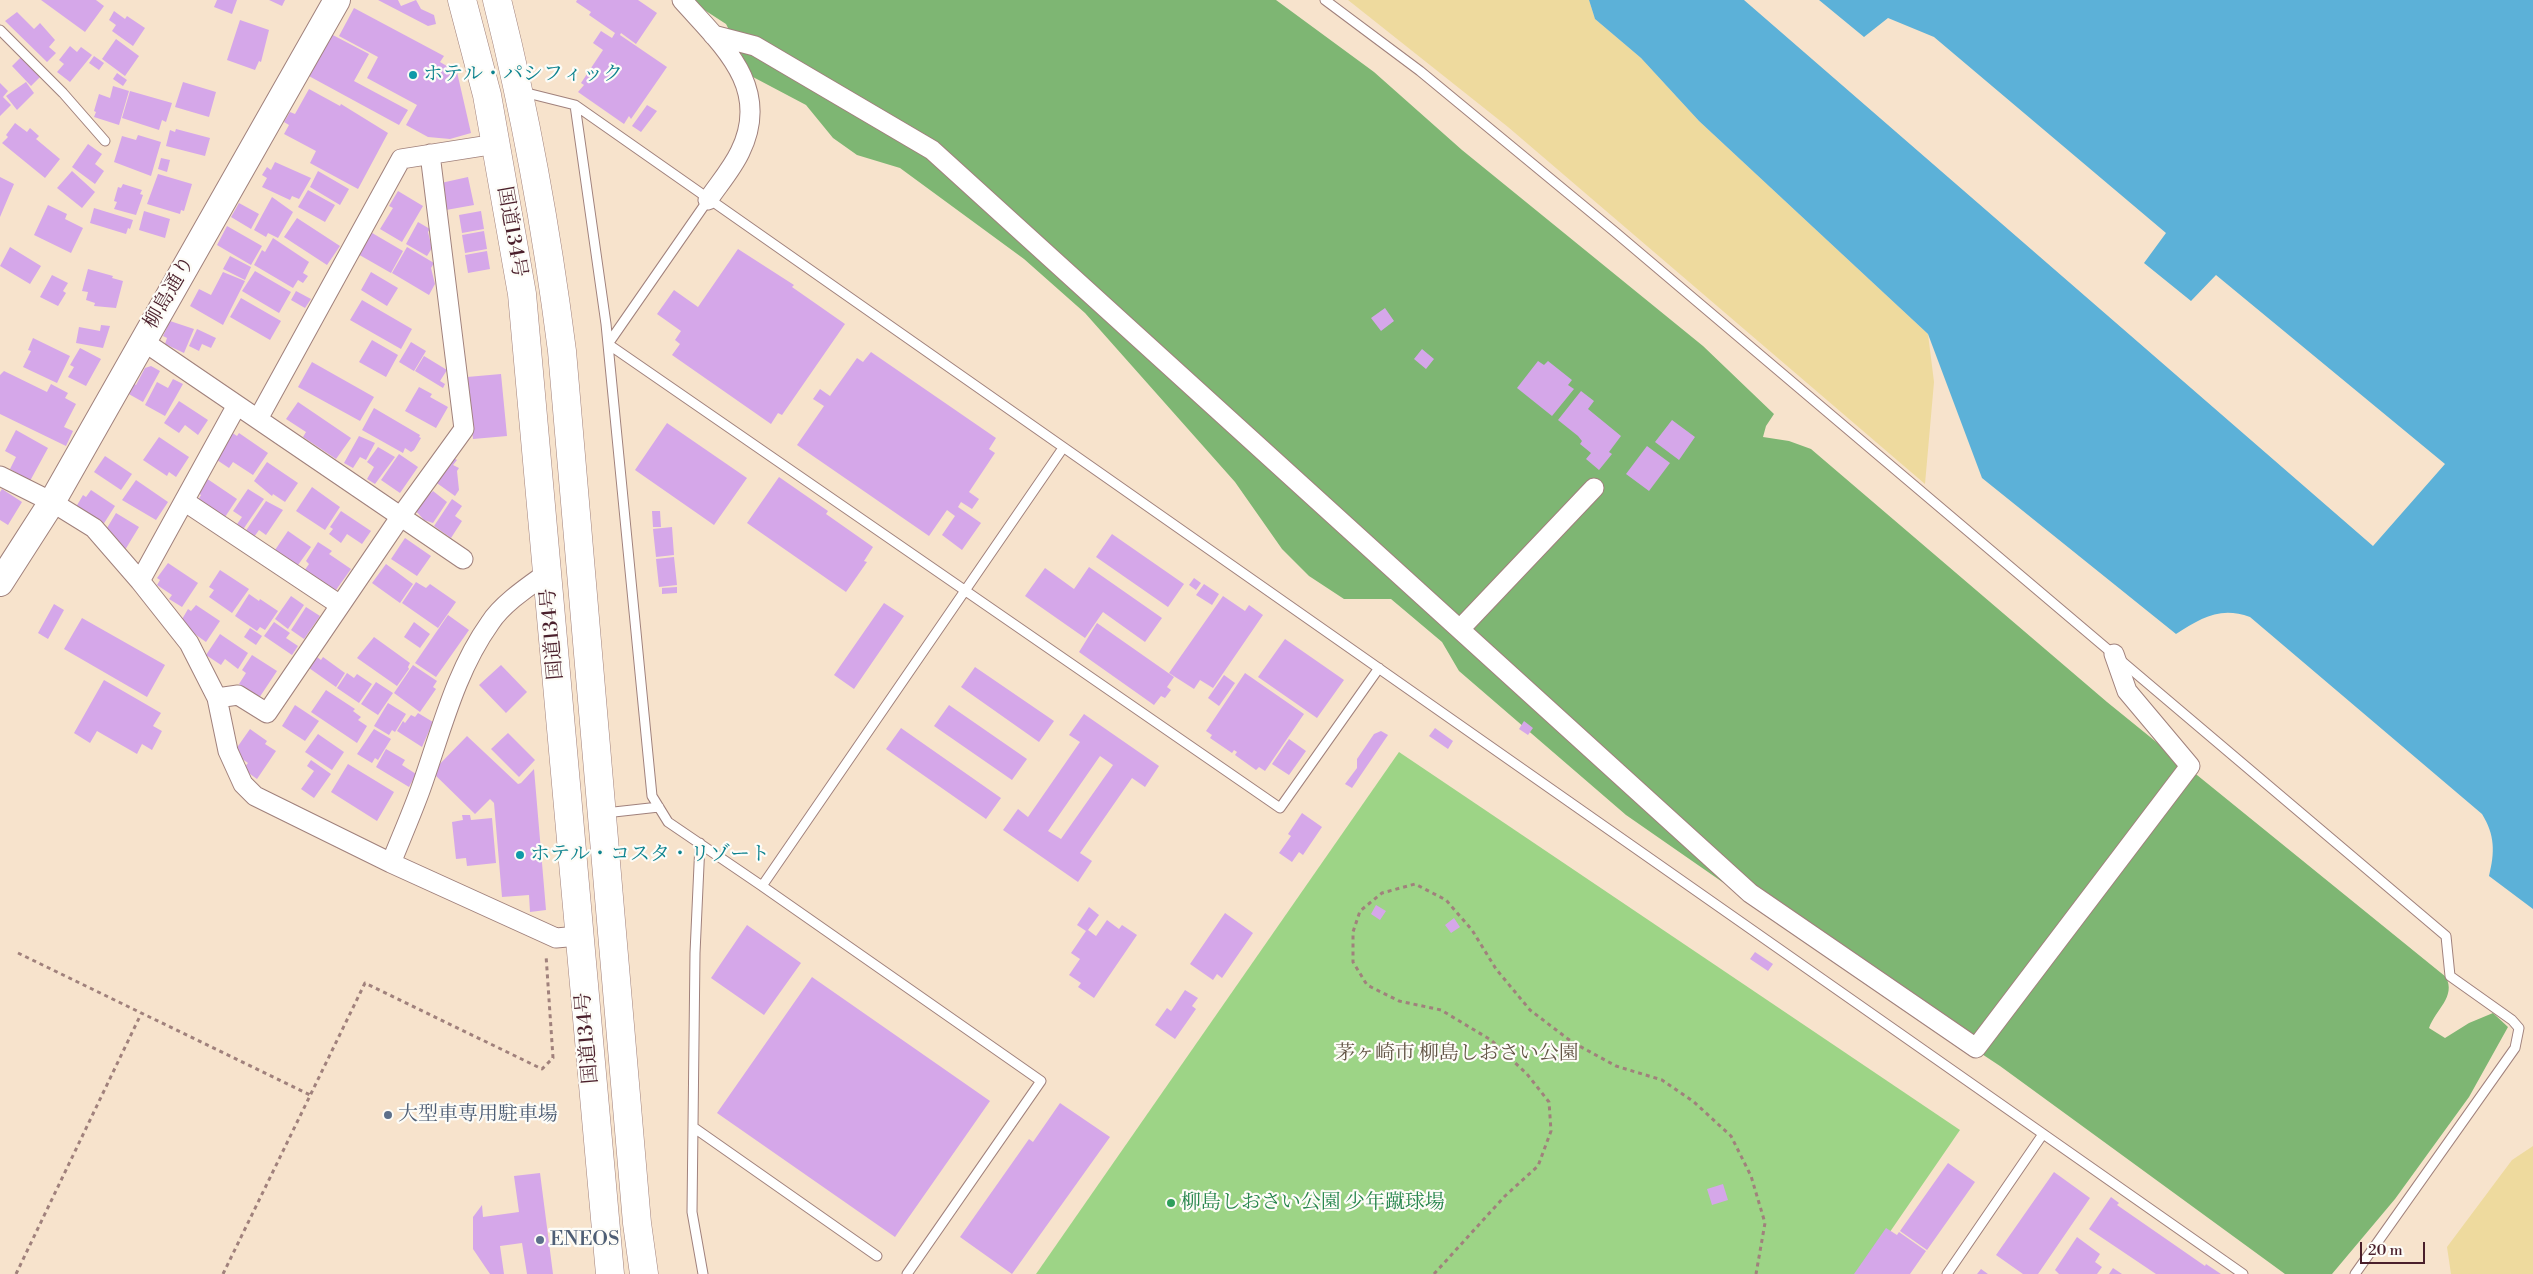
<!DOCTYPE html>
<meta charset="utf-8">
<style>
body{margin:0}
#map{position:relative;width:2533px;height:1274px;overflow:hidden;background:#f7e3cc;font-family:"Libre Bodoni",serif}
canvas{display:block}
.scale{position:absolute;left:2360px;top:1242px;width:65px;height:22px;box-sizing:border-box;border:2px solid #4a1f2b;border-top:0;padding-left:6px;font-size:15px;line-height:18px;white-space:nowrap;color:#4a1f2b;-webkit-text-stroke:4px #fdfcf7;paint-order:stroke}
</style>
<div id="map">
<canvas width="2533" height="1274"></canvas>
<div class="scale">20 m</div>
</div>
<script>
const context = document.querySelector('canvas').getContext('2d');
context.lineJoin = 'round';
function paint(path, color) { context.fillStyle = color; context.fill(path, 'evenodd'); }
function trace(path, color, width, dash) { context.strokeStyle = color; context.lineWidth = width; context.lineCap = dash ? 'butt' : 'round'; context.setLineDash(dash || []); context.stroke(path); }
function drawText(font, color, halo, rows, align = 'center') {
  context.font = font + ' "Libre Bodoni","Noto Serif JP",serif'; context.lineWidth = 4.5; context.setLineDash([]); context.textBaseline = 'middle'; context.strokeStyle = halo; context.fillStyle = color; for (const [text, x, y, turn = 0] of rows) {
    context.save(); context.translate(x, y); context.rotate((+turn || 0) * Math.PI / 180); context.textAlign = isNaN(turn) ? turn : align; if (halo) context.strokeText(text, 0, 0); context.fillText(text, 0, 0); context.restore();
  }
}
const green = new Path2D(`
 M1399 752 1960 1130 1861 1274H1036Z`);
const forest = new Path2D(`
 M689 0H1276L1374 72 1462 150 1703 346 1774 414 1766 426 1763 437 1789 441 1811 449 2107 702 2446 977C2456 997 2436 1009 2429 1028L2445 1038 2469 1023 2493 1013 2508 1027 2469 1097 2395 1199 2332 1274H2285L2000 1066 1731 888 1626 815 1459 671 1442 642 1391 599H1344L1309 576 1282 549 1235 482 1085 313 1024 259 900 168 857 155 833 138 806 105 753 77 726 24Z`);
const sand = new Path2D(`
 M1348 0H1589L1595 19 1641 58 1699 121 1928 334 1934 382 1925 484 1508 127Z
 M2533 1146V1274H2451L2447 1247 2512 1160Z`);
const water = new Path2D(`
 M1589 0H1744L2373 546 2445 464 2216 275 2191 301 2144 263 2166 233 1934 37 1888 18 1864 37 1819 0H2533V909L2489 876C2495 852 2495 835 2482 814L2250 617C2220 606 2201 618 2176 634L1982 478 1928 334 1699 121 1641 58 1595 19Z`);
const building = new Path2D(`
 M41 0H96L104 6 85 32Z
 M217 0H237L232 14 214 7Z
 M269 0H285L282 6Z
 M378 0H398L401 6 416 0 421 9 434 15 436 24 428 26Z
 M577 0H638L657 13 636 44 621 33 620 35 667 67 631 119 629 116 624 124 578 92 584 85 581 83 603 50 593 43 601 31 612 38 615 33 589 15 591 12 576 2Z
 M354 8 444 56 440 62 457 72 471 133 450 139 428 137 406 125 417 105 367 78 378 57 339 36Z
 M114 11 125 19 127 16 145 28 133 46 112 31 116 25 109 20Z
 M17 12 34 29 40 23 55 40 49 47 56 53 47 62 5 21Z
 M240 20 269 30 261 62 259 61 255 70 227 60Z
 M329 33 369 54 354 81 408 110 399 125 307 75Z
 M116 39 139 56 125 76 102 59Z
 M70 46 77 52 81 47 92 55 70 82 57 72 64 64 59 60Z
 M94 56 104 63 99 70 89 63Z
 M21 57 42 75 31 86 12 66Z
 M117 73 127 80 123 86 113 79Z
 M26 82 34 93 17 110 6 96Z
 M183 82 216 92 209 117 175 107Z
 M0 83 8 91 3 97 11 105 0 116Z
 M113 86 129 91 119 125 94 117 96 112 94 111 99 94 110 98Z
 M309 89 340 106 341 104 388 133 358 189 310 163 316 151 284 134 289 125 284 122 290 112 295 114Z
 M130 91 172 103 166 122 162 120 159 130 122 118Z
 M647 105 657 111 641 132 632 126Z
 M15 123 27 132 30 128 39 136 36 139 60 159 45 178 2 143 8 137 6 135Z
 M176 129 210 138 205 156 166 146 170 130 175 132Z
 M138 135 161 142 151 176 114 162 122 136 136 140Z
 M88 144 102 154 95 164 104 171 95 184 72 167Z
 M161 158 170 160 167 172 158 169Z
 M275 162 311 178 299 199 292 196 290 200 262 187 267 178 262 175 267 167 271 170Z
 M72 171 95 192 82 208 57 188Z
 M318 171 349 189 340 205 310 187Z
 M158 174 192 184 184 211 181 210 180 214 147 204Z
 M0 177 14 184 0 217Z
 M468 177 474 205 446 210 441 183Z
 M123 184 142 190 140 194 143 195 136 215 114 209 117 202 114 201 118 187 121 188Z
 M308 190 335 205 325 222 298 207Z
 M398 191 423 206 402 242 380 229 393 208 389 206Z
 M272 197 293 212 278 238 268 233 266 237 254 230Z
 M239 203 259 214 251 229 231 217Z
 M48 205 67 214 65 219 83 228 71 253 34 235Z
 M94 208 133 220 130 229 128 228 126 234 90 223Z
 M144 211 170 219 165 238 139 230Z
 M481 211 484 229 462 233 459 215Z
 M297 218 340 246 327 265 284 237Z
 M418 222 430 229 428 232 432 248 427 256 406 244Z
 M227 226 262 246 251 265 217 245Z
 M367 230 403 251 391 273 356 253Z
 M484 231 487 249 465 253 462 235Z
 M273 238 309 262 303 273 308 276 303 283 298 280 293 288 254 265 262 250 265 252Z
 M10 247 41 266 30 284 0 266Z
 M407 247 434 263 431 268 435 284 429 295 392 273Z
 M738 249 794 285 792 287 845 324 782 415 778 413 771 424 672 355 680 344 675 340 681 331 657 314 674 290 698 307Z
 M487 251 490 269 468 273 465 255Z
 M230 256 251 267 245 280 223 269Z
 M88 269 113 276 112 278 123 281 116 308 94 306 95 303 86 300 88 292 82 291Z
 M255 271 291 292 279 313 242 291Z
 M223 272 245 281 223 325 190 306 199 289 211 295Z
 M371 272 398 288 387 306 361 290Z
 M52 275 68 283 63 291 66 293 58 306 40 297Z
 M296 291 311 299 305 308 291 300Z
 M241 298 281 321 270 340 230 317Z
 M362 300 412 329 401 349 350 320Z
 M1385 308 1394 321 1381 331 1371 318Z
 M170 321 194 329 184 353 165 344 167 338 163 336Z
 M101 325 110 326 103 348 76 343 79 327 100 331Z
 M197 329 216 338 211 348 202 344 199 351 189 346Z
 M33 338 70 356 57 383 23 367 31 351 28 350Z
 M372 340 398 355 386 377 359 362Z
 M411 342 426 351 414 371 399 362Z
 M80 348 101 359 86 386 68 377 74 367 70 365Z
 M1422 349 1434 359 1426 369 1414 359Z
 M871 352 996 438 989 449 995 453 969 492 979 499 972 509 961 502 958 507 981 523 962 550 942 535 955 516 947 510 929 536 797 445 824 406 813 399 820 389 830 396 857 358 863 362Z
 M424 356 447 370 440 381 445 384 443 388 415 371Z
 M1538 361 1544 365 1548 361 1572 380 1568 385 1574 389 1552 416 1517 388Z
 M312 362 374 397 360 421 298 387Z
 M151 366 160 371 143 402 127 393 133 383 136 385 145 368Z
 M4 371 47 392 51 384 68 393 65 398 76 404 64 427 73 431 66 446 0 414V375Z
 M501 374 507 436 473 439 467 377Z
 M173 379 183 384 165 416 145 405 157 382 168 388Z
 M419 387 432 394 430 397 448 407 436 428 405 411Z
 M1581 391 1594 401 1588 409 1621 436 1609 452 1612 454 1599 470 1586 459 1591 453 1580 444 1582 441 1578 436 1558 420Z
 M179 401 208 420 198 435 185 425 179 433 164 423Z
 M298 402 351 438 336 459 303 437 306 432 286 419Z
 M374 408 420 435 419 437 421 438 414 450 411 452 405 448 403 453 362 430Z
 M1672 420 1695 437 1679 460 1655 442Z
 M667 423 747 478 714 525 635 470Z
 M16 430 48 448 30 481 10 469 16 457 5 451Z
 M231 432 237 436 239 433 268 453 253 475 233 462 229 468 214 458Z
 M359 436 375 443 366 460 360 457 353 468 344 463Z
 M159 437 189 457 176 477 169 472 167 476 143 460Z
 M1647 446 1670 463 1649 491 1626 474Z
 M378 447 395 457 375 484 367 479 374 467 367 462Z
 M399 454 418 467 400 493 381 480Z
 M450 455 457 460 453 465 459 468 457 471 459 490 455 496 434 481Z
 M105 456 132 474 121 490 94 472Z
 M267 462 298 483 285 502 273 494 272 496 254 481Z
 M779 477 828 511 826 514 873 547 864 561 867 562 846 592 747 523Z
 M206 478 237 499 223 520 197 502 201 495 197 492Z
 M136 480 168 502 156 520 122 500Z
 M312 487 340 507 325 530 296 511Z
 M2 489 22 502 8 525 0 520V492Z
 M248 489 264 499 242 531 235 527 242 517 233 511Z
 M91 490 115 506 101 528 76 507 83 495 86 497Z
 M428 491 431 493 433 491 447 502 433 523 424 520 415 510Z
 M452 499 462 506 455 516 462 521 451 538 434 526Z
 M266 501 283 510 266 535 259 530 254 537 245 532Z
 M341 511 371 531 362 544 347 534 341 543 329 534 333 529 330 527Z
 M652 511H660L661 527H653Z
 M116 513 139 527 125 550 104 533Z
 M672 527 674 555 656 557 653 529Z
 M288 531 311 547 298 565 296 564 293 568 275 550Z
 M1112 534 1184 584 1168 607 1096 557Z
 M405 538 431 556 417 576 391 559Z
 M318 542 332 551 329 554 351 569 336 590 328 591 302 574 309 564 306 561Z
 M674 557 677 585 659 587 656 559Z
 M168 563 198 583 182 607 169 599 172 595 157 585 160 580 157 578Z
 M386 564 413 584 400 603 372 583Z
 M1089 567 1162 618 1145 642 1103 612 1085 638 1025 596 1045 568 1074 589Z
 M220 570 249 589 232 613 209 597 214 590 209 587Z
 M1194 578 1201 583 1196 590 1189 585Z
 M416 582 426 588 430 584 456 602 438 628 402 603Z
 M1204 584 1219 594 1212 605 1196 595Z
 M677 587V593L662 594V588Z
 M249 594 259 601 260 599 278 611 265 630 260 627 257 631 235 616Z
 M291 596 304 605 288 629 275 619Z
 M1223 596 1245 611 1249 605 1263 615 1213 688 1200 680 1194 689 1169 673Z
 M884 603 904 616 854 689 834 675Z
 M54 604 64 610 48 639 38 633Z
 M196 605 220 621 206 642 185 627 187 624 181 621 188 609 191 611Z
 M306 607 320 616 304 639 291 630Z
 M448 615 469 630 436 677 415 663Z
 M82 618 165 665 147 697 64 649Z
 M274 622 290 633 286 638 298 646 292 655 264 636Z
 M414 622 430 634 420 648 404 637Z
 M1097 623 1174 677 1167 687 1171 690 1165 698 1161 696 1154 705 1079 652Z
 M250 628 262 636 256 645 244 637Z
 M220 634 248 653 238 669 225 659 221 665 206 655Z
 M374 637 410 663 408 667 409 669 397 686 357 658Z
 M1285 639 1344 680 1317 718 1258 677Z
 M252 655 277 671 259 698 239 684 246 673 242 670Z
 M317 657 321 660 323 657 345 673 336 687 309 668Z
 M413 665 437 681 433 687 436 689 420 712 394 693Z
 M501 665 527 692 506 713 479 685Z
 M975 667 1054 721 1039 742 961 687Z
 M347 673 354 678 357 674 372 684 359 703 337 688Z
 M1245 673 1304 714 1265 771 1259 767 1256 770 1235 755 1237 752 1234 750 1232 753 1210 738 1212 735 1206 731Z
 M1224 675 1235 683 1219 706 1208 698Z
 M104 680 161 713 153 726 162 731 152 750 142 744 137 754 97 731 90 743 74 733Z
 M376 682 393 693 378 715 361 704Z
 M326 690 355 709 353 711 361 717 358 720 367 726 357 743 311 712Z
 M388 703 406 714 395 732 392 730 389 735 374 726Z
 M295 705 319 721 305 741 282 726Z
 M949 705 1027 759 1012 780 934 726Z
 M418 713 433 722 422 747 397 731 403 721 405 723 411 715 415 717Z
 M1084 714 1159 766 1145 787 1132 778 1080 853 1092 861 1078 882 1003 830 1018 809 1028 817 1080 742 1069 735ZM1100 756 1113 765 1061 839 1048 831Z
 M1524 721 1533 728 1528 735 1519 729Z
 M901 728 1001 798 986 819 886 749Z
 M1435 728 1453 741 1448 749 1429 736Z
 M250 729 267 741 265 744 276 751 257 779 243 769 248 763 238 756 240 753 236 749Z
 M374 729 391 739 378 760 375 758 372 763 357 754Z
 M1381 731 1388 735 1352 788 1345 784 1357 768V759L1374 734Z
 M508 733 535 760 519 777 491 749Z
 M318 734 344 752 332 770 305 752Z
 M467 736 518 784 521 783 534 769 546 910 530 912 529 895 502 897 494 803 490 799 475 814 432 772Z
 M1289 739 1306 751 1289 775 1272 764Z
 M386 749 405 760 402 765 416 774 409 787 376 767Z
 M311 760 331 774 314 798 301 789 314 771 307 766Z
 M348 764 394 792 377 821 331 792Z
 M1302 813 1322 827 1303 855 1299 852 1292 862 1279 853 1291 836 1288 834Z
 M462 815H470L471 820 492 818 496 863 467 866 466 858 456 859 452 822 463 820Z
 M1376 905 1386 911 1380 920 1371 914Z
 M1089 907 1099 915 1088 930 1096 936 1107 920 1119 929 1122 925 1137 935 1094 998 1078 987 1081 983 1069 975 1080 959 1071 953 1086 931 1077 925Z
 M1225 913 1253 933 1222 978 1217 974 1213 980 1190 964Z
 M1454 918 1460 927 1451 933 1445 925Z
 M747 925 801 963 764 1015 711 978Z
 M1755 952 1773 964 1768 971 1750 959Z
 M812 977 990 1101 895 1237 717 1113Z
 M1185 990 1198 998 1192 1006 1196 1009 1175 1039 1155 1025 1167 1008 1171 1011Z
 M1060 1103 1110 1137 1012 1274 960 1237 1029 1139 1033 1142Z
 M1948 1163 1975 1182 1927 1250 1900 1231Z
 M2054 1172 2090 1198 2038 1274H2023L1996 1255Z
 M540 1173 553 1274H527L522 1243 500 1246 504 1274H490L473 1249V1217L482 1205 483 1217 519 1212 514 1176Z
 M1723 1184 1728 1200 1712 1205 1707 1189Z
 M2111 1197 2119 1203 2117 1205 2205 1266 2206 1264 2221 1274H2156L2089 1229Z
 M1886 1228 1897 1235 1899 1232 1926 1251 1910 1274H1854Z
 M2077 1237 2100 1254 2095 1262 2102 1267 2097 1274H2059L2055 1270Z
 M2113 1268 2122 1274H2109Z
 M1981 1269 1988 1274H1977Z`);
const path = new Path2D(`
 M18 953 310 1095
 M16 1274 141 1014
 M223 1274 365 983 542 1069 553 1058 546 955
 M1434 1274 1505 1196 1538 1166 1551 1131 1549 1102 1527 1074 1491 1040 1441 1010 1399 1001 1367 985 1353 962V932L1360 911 1382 893 1415 884 1446 900 1472 930 1496 969 1530 1010 1572 1042 1616 1066 1662 1080 1694 1102 1731 1136 1751 1176 1765 1223 1756 1274`);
const lane = new Path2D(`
 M1325 0 1420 71 1615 232 2446 936 2450 976 2512 1020 2519 1028 2515 1048 2355 1274
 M0 30 63 93 105 141
 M523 92 575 105 2243 1274
 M575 105 606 324 652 796 668 822 762 886 1063 448
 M708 200 608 344 1280 808 1379 668
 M605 813 659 807
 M700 843 695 953 692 1212 703 1274
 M762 886 1041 1081 907 1274
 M693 1127 877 1256
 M1947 1274 2043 1134`);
const street = new Path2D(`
 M682 0C722 45 772 87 740 152 732 169 718 185 708 200
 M713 35 755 46 932 150 1750 893 1976 1048 2190 766 2127 691 2114 654
 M143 341 463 559
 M258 419 401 159 496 144
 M0 476 52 502 94 528 140 581 189 643 217 698 228 751 243 784 255 796 391 863 556 938 579 936
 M184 501 340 605
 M140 581 237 405
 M1460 629 1594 488
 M217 698 238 695 267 713 401 516 464 429 430 154
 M391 863C401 838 412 813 421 788 441 732 455 672 490 623 502 604 529 586 547 573`);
const secondary = new Path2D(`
 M0 583 52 502 337 0`);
const highway = new Path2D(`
 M462 0 487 95 522 294 610 1274
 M497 0C526 115 547 233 562 351L637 1223 644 1274`);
const markers = [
 [413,75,5,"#0f9aa8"],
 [520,855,5,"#0f9aa8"],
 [388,1115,5,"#5c6f8a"],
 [1171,1203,5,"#2e9e5b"],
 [540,1240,5,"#5c6f8a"]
];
const cultureNames = [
 ["ホテル・パシフィック",423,75],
 ["ホテル・コスタ・リゾート",530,855]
];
const streetNames = [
 ["国道134号",511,232,80],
 ["柳島通り",170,293,-60],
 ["国道134号",553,634,-95],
 ["国道134号",588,1038,-95]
];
const parkNames = [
 ["茅ヶ崎市 柳島しおさい公園",1457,1054]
];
const serviceNames = [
 ["大型車専用駐車場",398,1115],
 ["ENEOS",550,1240]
];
const leisureNames = [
 ["柳島しおさい公園 少年蹴球場",1181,1203]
];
paint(green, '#9dd486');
paint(forest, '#7eb673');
paint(sand, '#eeda9e');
paint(water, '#5cb1d8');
paint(building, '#d5a7e9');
trace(lane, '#a0817c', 11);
trace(street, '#a0817c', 21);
trace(secondary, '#a0817c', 28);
trace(highway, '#a0817c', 29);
trace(path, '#a0817c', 3, [4, 4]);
trace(lane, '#fff', 9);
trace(street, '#fff', 19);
trace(secondary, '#fff', 26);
trace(highway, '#fff', 28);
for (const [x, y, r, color] of markers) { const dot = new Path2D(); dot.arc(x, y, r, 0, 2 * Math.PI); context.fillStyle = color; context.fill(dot); trace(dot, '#fdfcf7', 2); }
drawText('20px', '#0d838f', '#fdfcf7', cultureNames, 'left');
drawText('20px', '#4a1f2b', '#fdfcf7', streetNames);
drawText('20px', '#635546', '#fdfcf7', parkNames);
drawText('20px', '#4e5e75', '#fdfcf7', serviceNames, 'left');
drawText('20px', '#27864d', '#fdfcf7', leisureNames, 'left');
</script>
